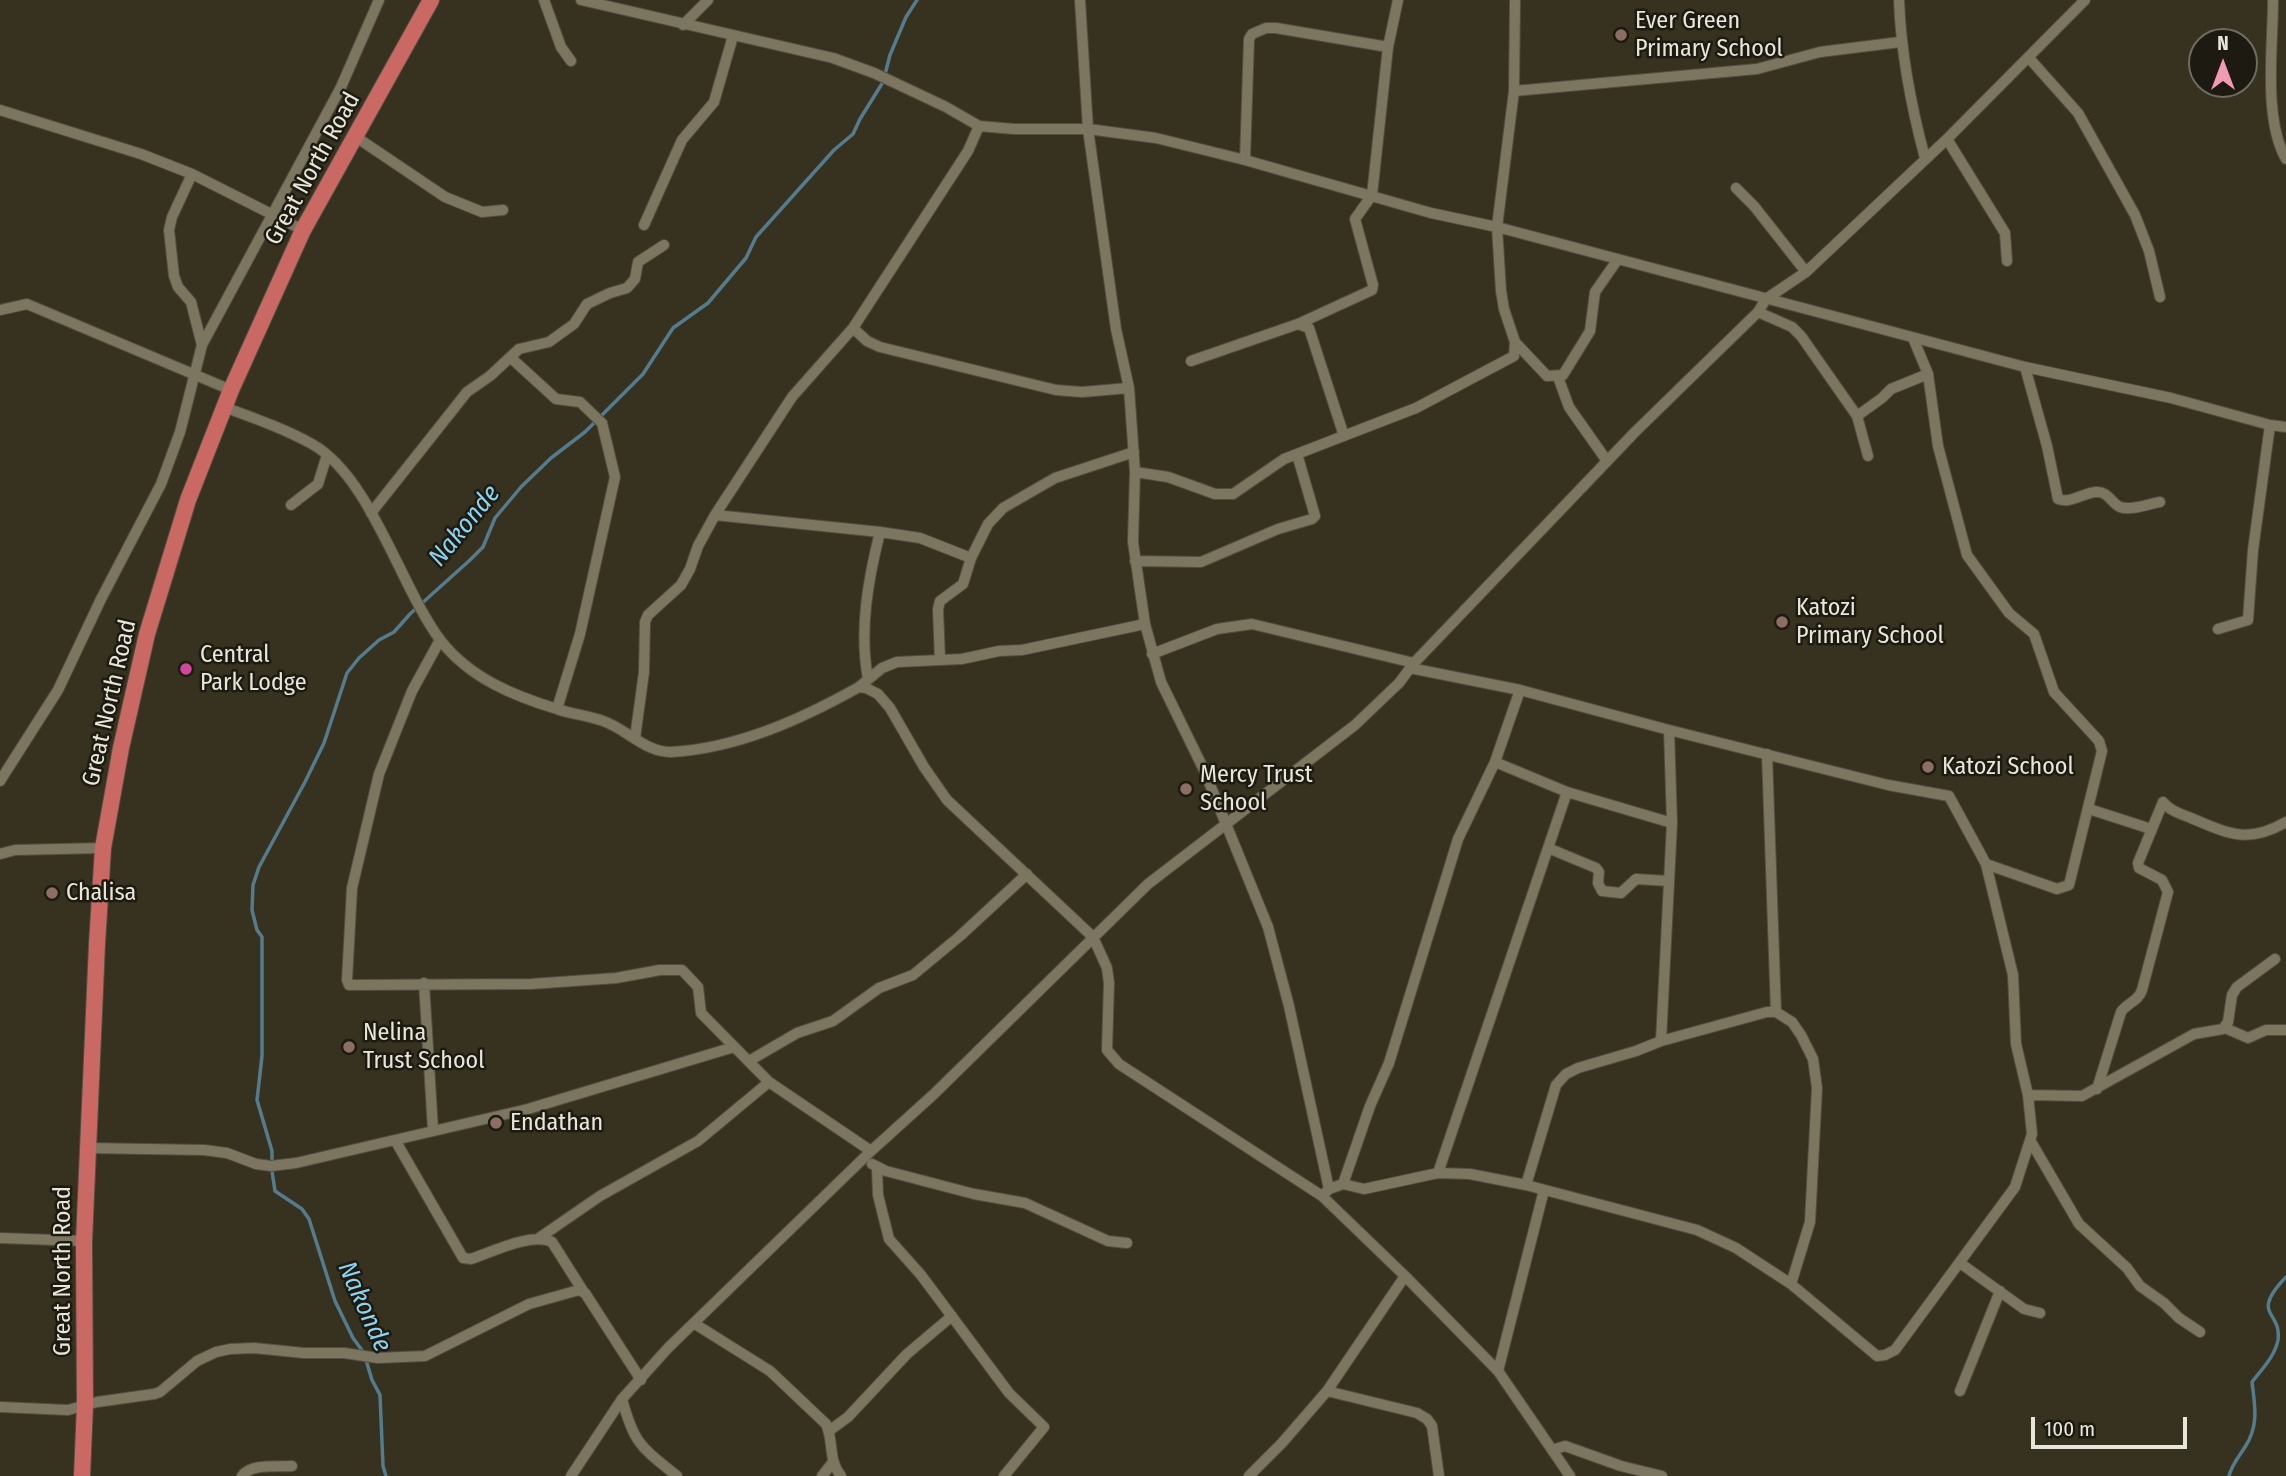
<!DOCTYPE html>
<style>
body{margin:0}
#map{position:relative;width:2286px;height:1476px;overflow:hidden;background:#37321f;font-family:"Fira Sans Condensed",sans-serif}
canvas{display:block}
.north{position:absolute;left:2188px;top:28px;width:70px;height:70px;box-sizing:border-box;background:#1c1a11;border:2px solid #6e6b61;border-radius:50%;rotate:0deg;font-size:19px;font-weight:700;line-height:28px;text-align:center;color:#e8e5d9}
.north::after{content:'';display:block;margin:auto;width:24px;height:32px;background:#f09ab4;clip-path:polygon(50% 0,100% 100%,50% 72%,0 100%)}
.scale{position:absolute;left:2031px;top:1417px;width:156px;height:32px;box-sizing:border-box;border:4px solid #e8e5d9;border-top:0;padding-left:9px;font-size:21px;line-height:24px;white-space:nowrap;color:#e8e5d9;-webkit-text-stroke:5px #1c1a11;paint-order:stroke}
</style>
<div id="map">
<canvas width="2286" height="1476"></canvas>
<div class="north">N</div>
<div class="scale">100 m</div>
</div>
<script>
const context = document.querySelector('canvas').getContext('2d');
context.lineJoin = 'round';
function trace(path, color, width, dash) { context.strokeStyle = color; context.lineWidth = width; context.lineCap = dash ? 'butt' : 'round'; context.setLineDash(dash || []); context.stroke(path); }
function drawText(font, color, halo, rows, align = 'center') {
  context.font = font + ' "Fira Sans Condensed",sans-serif'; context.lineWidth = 5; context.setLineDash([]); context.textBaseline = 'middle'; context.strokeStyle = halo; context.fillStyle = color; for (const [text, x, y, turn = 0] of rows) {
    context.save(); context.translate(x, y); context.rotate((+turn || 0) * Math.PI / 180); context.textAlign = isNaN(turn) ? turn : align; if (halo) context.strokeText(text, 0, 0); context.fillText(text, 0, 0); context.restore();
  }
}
const stream = new Path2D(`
 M272 1160V1151L257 1100 262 1056V937L257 930 252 910 253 885 259 867 305 782 324 743 347 673 359 658 379 640 394 632 410 614 470 560 483 547 495 518 521 487 551 458 585 432 643 374 673 328 708 303 746 258 756 237 834 150 853 134 860 119 883 82 890 55 906 17 917 0
 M272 1171 275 1191 302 1209 309 1219 335 1301 353 1338 364 1353
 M366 1360 372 1380 380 1395 383 1466 386 1476
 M2229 1476C2232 1464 2238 1458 2245 1447 2259 1426 2255 1406 2252 1382 2262 1369 2275 1356 2278 1340 2282 1310 2249 1316 2286 1277`);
const minor = new Path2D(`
 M544 0 561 47 571 61
 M581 0 833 58 874 73 946 107 979 126 1014 129H1088L1156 138 1245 160 1431 213 1497 227 2025 367 2171 398 2270 425 2286 427
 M1080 0 1088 129 1116 329 1129 388 1135 472 1133 542 1145 624 1161 682 1204 770 1268 927 1289 1006 1329 1189
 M1899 0C1901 54 1911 106 1925 158
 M2273 0C2273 46 2263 119 2286 159
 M683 25 708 0
 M2029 58 2078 113 2135 215 2149 251 2160 297
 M1514 91 1757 69 1820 52 1900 42
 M0 110 141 154 192 174 303 230
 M356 137 445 197 482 212 503 210
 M1947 139 2005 233 2007 261
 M1245 160 1249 39 1252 34 1266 28H1276L1388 47
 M192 174 172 217 169 230 174 276 178 287 191 302 202 345
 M1736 188 1754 206 1806 272
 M644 225 682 140 714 102 733 36
 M0 310 27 304 231 390
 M1758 312 1792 327 1801 336 1857 416 1868 456
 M1298 324 1309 328 1344 436
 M853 328 867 341 880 347 1056 390 1082 392 1129 388
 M1913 338 1928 374 1938 446 1967 555 2009 613 2034 634 2054 692 2099 741 2102 751 2069 885 2057 889 1986 864
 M1515 342 1547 376 1563 375 1590 331 1595 292 1618 259
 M510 357 556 399 580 402 602 423 615 477 580 634 557 709
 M1191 361 1298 324 1372 290 1373 285 1355 219 1372 195 1388 47 1398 0
 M2025 367 2047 446 2058 499C2070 504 2083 493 2096 492 2108 491 2111 503 2120 507 2131 511 2148 504 2160 502
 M1558 377 1569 407 1607 461
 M224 407C254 418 285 429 312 444 371 477 400 587 441 641 470 678 514 696 557 709 574 715 593 716 608 723 629 732 647 752 670 752 736 749 802 719 859 687L866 688 878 694 890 708 924 767 947 800 1093 937 1107 968 1109 983 1107 1050 1119 1064 1322 1196 1405 1276 1498 1371 1570 1476
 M1857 416 1882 398 1891 389 1928 374
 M1135 472 1168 477 1215 494H1233L1284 459 1416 408 1514 356 1515 342 1504 309 1501 291 1497 227 1514 91 1515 0
 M291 505 318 484 327 455
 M371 513 467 392 490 376 519 349 549 342 574 324 587 304 610 293 627 288 635 279 638 262 664 245
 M715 515 880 532 920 538 971 558
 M1135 561 1201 562 1278 529 1312 519 1315 516 1297 454
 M2218 629 2248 620 2253 550 2270 425
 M440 640 412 691 379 774 352 888 347 980 349 985 531 984 616 978 660 970H682L698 987 701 1013 769 1082 871 1151
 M1152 654 1217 629 1252 624 1414 663
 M940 660 938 609 940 601 963 584 971 558 988 524 1003 508 1055 478 1134 452
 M868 679C859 630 868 580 880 532
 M859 687 882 668 897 662 962 659 999 651 1022 650 1145 624
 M635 738 644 672 645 622 648 615 681 585 690 569 698 546 715 515 792 397 853 328 968 151 979 126
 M1767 754 1776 1012
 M1495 762 1567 792 1672 823
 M0 781 58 690 101 599 161 484 180 432 202 345 341 87 379 0
 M2089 809 2151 829
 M1548 848 1596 868 1599 872 1598 883 1602 891 1621 893 1636 879 1669 881
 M0 854 15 850 103 848
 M424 983 433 1130
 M2225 1028 2248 1038 2266 1030H2286
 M1661 1041 1672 823 1669 730
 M749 1061 797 1033 833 1021 879 988 913 975 960 936 1027 874
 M2097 1089 2121 1012C2128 1002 2138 1002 2142 990L2168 892 2162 880 2139 868 2138 863 2163 802C2170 811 2181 814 2191 818 2229 834 2248 844 2286 822
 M2028 1095 2082 1096 2194 1034 2223 1029 2228 1022 2232 995 2237 987 2275 959
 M395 1140 463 1258 471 1259C492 1252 532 1232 552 1242L583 1291
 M2030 1140 2079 1224 2127 1268 2140 1286 2164 1303 2179 1318 2200 1332
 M88 1148 204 1150 227 1153 256 1164 271 1166 296 1163 528 1109 734 1047
 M872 1164 886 1171 974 1194 1025 1203 1108 1241 1127 1243
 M877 1168 878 1195 889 1239 921 1275 1009 1393 1044 1427 1004 1476
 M1438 1173 1567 792
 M1343 1184 1370 1106 1389 1063 1458 839 1495 762 1520 690
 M1526 1185 1556 1085 1566 1074 1578 1068 1636 1051 1661 1041 1767 1012H1776L1792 1022 1801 1035 1813 1059 1817 1088 1810 1222 1791 1284
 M1322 1196 1329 1189 1343 1184 1364 1189 1438 1173 1470 1174 1526 1185 1697 1230 1736 1248 1791 1284 1877 1356 1885 1355 1895 1350 2015 1187 2032 1134 2028 1095 2016 1044 2013 975 1986 864 1949 796 1888 785 1669 730 1520 690 1410 668
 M0 1238 84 1241
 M539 1238 600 1196 698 1141 769 1082
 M1960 1263 2024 1309 2040 1313
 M695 1324 770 1371 826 1424C834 1441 828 1461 841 1476
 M1498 1371 1544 1190
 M1327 1391 1417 1413 1427 1419 1432 1426 1439 1476
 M1960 1391 2000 1291
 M622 1399C634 1444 641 1447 677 1476
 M0 1407 68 1410 97 1402 154 1394 160 1392 197 1361 216 1352 230 1349 254 1348 304 1353H344L378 1358 425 1356 529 1304 579 1290 585 1293 641 1380
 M829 1431 848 1417 907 1354 952 1316
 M1552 1450 1565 1446 1621 1466 1662 1476
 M242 1476C251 1463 278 1467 292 1466
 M571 1476 622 1399 668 1348 871 1151 934 1094 1148 884 1355 725 1399 683 1414 663 1635 432 1758 312 1766 299 1806 272 1947 139 2085 0
 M822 1476 833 1462
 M1249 1476 1282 1443 1327 1391 1405 1276`);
const highway = new Path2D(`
 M82 1476 85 1405 84 1241 97 944 103 848 121 748 147 634 188 500 231 390 303 230 431 0`);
const markers = [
 [1621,35,7,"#8d6e63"],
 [1782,622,7,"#8d6e63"],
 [186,669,7,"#d1479c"],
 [1928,767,7,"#8d6e63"],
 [1186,789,7,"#8d6e63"],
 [52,893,7,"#8d6e63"],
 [349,1047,7,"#8d6e63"],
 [496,1123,7,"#8d6e63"]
];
const poiNames = [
 ["Ever Green",1635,21],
 ["Primary School",1635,49],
 ["Katozi",1796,608],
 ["Primary School",1796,636],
 ["Central",200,655],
 ["Park Lodge",200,683],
 ["Katozi School",1942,767],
 ["Mercy Trust",1200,775],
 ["School",1200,803],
 ["Chalisa",66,893],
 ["Nelina",363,1033],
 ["Trust School",363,1061],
 ["Endathan",510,1123]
];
const streetNames = [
 ["Great North Road",313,169,-61],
 ["Great North Road",110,703,-77],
 ["Great North Road",63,1271,-90]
];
const waterNames = [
 ["Nakonde",465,526,-51],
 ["Nakonde",364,1307,66]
];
trace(stream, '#547c8e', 3.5);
trace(minor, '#534f3e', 12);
trace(highway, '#534f3e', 18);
trace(minor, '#7c7661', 10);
trace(highway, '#ca6964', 16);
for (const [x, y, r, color] of markers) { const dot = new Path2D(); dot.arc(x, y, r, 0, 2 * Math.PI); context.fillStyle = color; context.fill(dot); trace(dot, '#1c1a11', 2.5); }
drawText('24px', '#e8e5d9', '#1c1a11', poiNames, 'left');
drawText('24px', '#e8e5d9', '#1c1a11', streetNames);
drawText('italic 26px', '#8bd3f0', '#1c1a11', waterNames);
</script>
